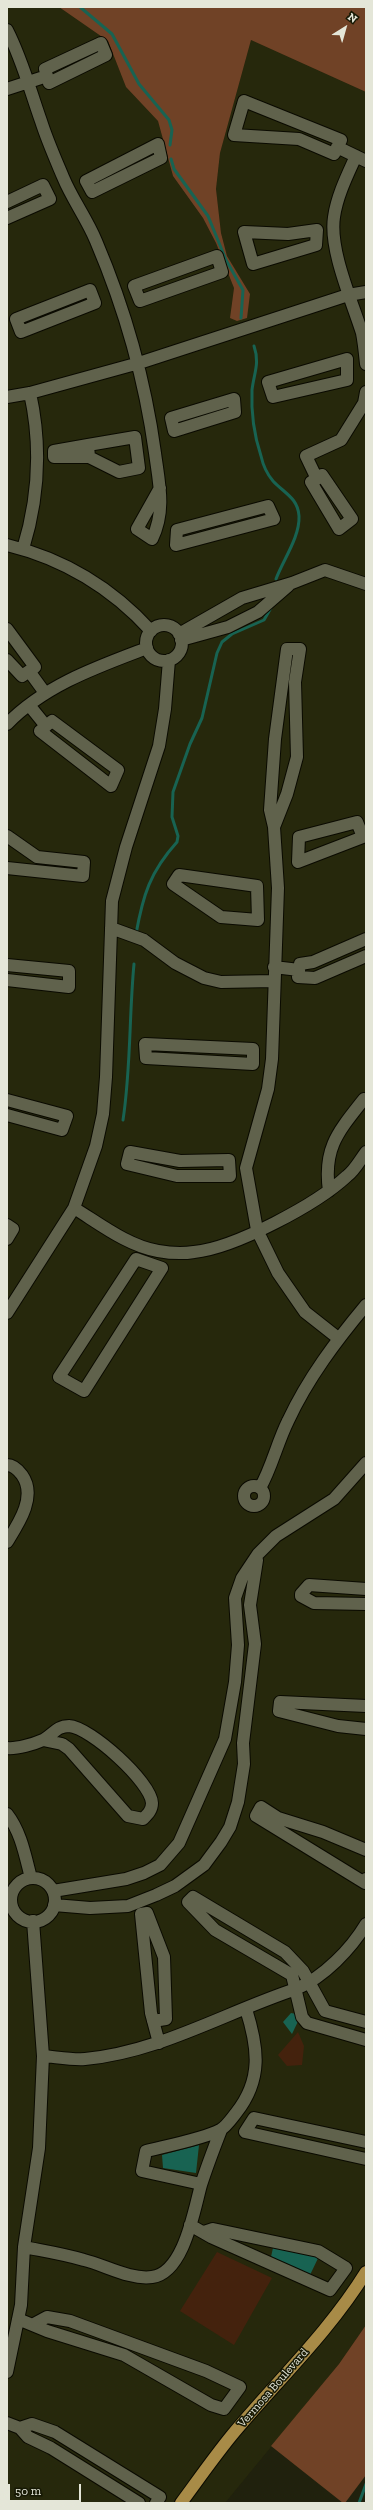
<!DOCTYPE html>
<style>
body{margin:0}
#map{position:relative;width:373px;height:2510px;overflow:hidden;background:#20210d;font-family:"Zilla Slab",serif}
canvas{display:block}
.frame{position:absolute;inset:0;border:8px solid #e4e6d8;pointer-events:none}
.north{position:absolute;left:325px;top:8px;width:40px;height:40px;-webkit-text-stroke:3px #161804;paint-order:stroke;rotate:37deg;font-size:11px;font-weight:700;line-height:16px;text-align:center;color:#e4e6d8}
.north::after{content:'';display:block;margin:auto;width:14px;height:18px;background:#e4e6d8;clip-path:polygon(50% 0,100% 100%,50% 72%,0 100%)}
.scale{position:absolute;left:8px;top:2484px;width:73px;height:18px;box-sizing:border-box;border:2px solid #e4e6d8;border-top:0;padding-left:5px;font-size:12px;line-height:14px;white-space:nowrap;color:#e4e6d8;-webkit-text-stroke:3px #161804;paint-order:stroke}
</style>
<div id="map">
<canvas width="373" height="2510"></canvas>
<div class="frame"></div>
<div class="north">N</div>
<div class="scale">50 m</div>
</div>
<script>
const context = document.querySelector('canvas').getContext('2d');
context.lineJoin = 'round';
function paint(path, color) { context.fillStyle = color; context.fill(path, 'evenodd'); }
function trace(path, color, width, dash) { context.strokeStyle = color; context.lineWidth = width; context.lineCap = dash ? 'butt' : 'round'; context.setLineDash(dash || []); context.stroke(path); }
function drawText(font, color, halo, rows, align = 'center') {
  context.font = font + ' "Zilla Slab",serif'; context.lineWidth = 3; context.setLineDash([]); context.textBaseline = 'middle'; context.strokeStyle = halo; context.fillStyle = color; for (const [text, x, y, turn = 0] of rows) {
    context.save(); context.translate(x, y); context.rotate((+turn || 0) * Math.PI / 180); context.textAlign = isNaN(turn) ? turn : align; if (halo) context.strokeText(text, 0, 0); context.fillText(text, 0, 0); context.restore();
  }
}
const built = new Path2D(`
 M7 7H59L108 41 126 87 158 121 173 176 203 218 216 243 234 288 230 317 237 275 227 256 221 233 216 189 220 153 251 40 366 92V2325L339 2364 225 2503H7Z`);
const green = new Path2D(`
 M298 2032 304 2046 302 2065 287 2066 278 2055Z
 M217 2252 272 2278 234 2345 180 2311Z`);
const forest = new Path2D(`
 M59 7H366V92L251 40 220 153 216 189 221 233 227 256 250 294 247 318 237 321 230 318 234 288 216 243 203 218 173 176 158 121 126 87 108 41Z
 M366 2325V2475L345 2503H343L271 2446 339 2364Z`);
const water = new Path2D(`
 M291 2013 301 2015 292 2034 283 2022Z
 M199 2145 196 2173 163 2168 162 2155Z
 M274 2243 321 2252 310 2275 271 2257Z`);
const stream = new Path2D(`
 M80 7 112 34 139 84 169 120 172 130 170 145
 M171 159 174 169 208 216 226 260 243 290 241 318
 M254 346C260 363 254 373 252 390 251 413 254 435 261 456 263 465 267 474 273 481 284 493 298 498 299 516 300 537 283 560 276 579
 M136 934C143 895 150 872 177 842L178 836 172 817 173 792 190 744 202 718 217 653 222 642 232 634 264 620 272 606
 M123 1120C131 1068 129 1016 134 964
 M359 2503 366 2484`);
const minor = new Path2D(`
 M7 30C22 59 30 90 41 121 47 140 55 158 63 177 72 199 87 219 96 241 125 309 145 380 155 453 159 483 166 511 152 539L137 529 160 488
 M101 43 106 55 49 83 45 69Z
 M7 89 47 76
 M244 101 341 140 334 154 299 139 234 135Z
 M158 144 161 158 92 192 86 181Z
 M337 147 366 161
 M356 156C347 176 337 196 334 217 329 250 352 301 362 333 364 343 365 354 366 364
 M7 202 43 185 50 199 7 218
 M317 230 316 245 253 264 244 232 288 234Z
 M217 256 222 272 140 301 134 286Z
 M90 290 95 303 21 332 16 319Z
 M347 359V380L273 397 268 382Z
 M7 397 30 393 139 363 348 295 366 292
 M234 399 235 412 174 431 171 418Z
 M135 437 139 468 119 472 89 457 88 445Z
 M88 445 54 451V457H89
 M322 475 352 519 339 529 311 482Z
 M317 479 306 456 341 440 364 403 366 392
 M268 506 274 519 176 545 177 530Z
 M7 545C64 559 112 588 151 631
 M23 549C39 497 42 447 30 393
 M146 643a18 18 0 1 1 36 0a18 18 0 1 1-36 0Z
 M7 629 35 667 22 676 7 660
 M179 634 242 598 292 583 325 570 366 584
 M181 640 228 627 258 612 288 586
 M29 671 45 693
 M29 705 46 726
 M52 721 118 770 111 786 40 731Z
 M7 724C45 685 97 667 147 648
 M357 822 363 837 298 862 299 837Z
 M274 827 287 794 297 757 295 682 300 649H287L275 739 270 810 274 827 278 888 272 1059 268 1089 246 1168 257 1230 278 1273 305 1312 338 1338
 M7 836 37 857 84 862 83 876 7 868
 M179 875 257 886 258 920 221 917 173 884Z
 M111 928 144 940 175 963 204 978 221 982 273 981
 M366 939 313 962 300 964 298 977 315 978 366 956
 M7 965 69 971V987L7 980
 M274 967 299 970
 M145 1044 253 1049V1064L146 1058Z
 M7 1100 67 1116 62 1130 7 1115
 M130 1152 180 1161 229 1160 230 1176H177L127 1164Z
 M329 1191C323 1148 338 1132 364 1099L366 1101
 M74 1208C100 1224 128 1246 158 1251 169 1253 182 1254 194 1252 235 1248 317 1204 347 1176 355 1170 360 1160 366 1152
 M7 1225 13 1229 7 1239
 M136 1259 162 1268 84 1391 59 1377Z
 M7 1313 74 1208 96 1146 103 1114 106 1077 112 901 126 847 159 746 165 709 169 660
 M7 1465C13 1465 19 1471 22 1475 37 1496 19 1523 7 1542
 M244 1496a10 10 0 1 1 20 0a10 10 0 1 1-20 0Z
 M260 1488C272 1467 277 1443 288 1421 308 1378 336 1341 366 1305
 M366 1589 309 1585 301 1594V1596L314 1603 366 1604
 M366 1706 280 1702 279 1711 338 1726 366 1729
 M7 1748C17 1749 34 1744 43 1740 53 1735 56 1726 69 1726 90 1727 151 1782 152 1803 152 1810 148 1814 143 1819L128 1816 69 1749 62 1744 43 1740
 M7 1814C21 1832 25 1855 31 1878
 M366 1850 323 1832 278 1818 261 1807 256 1816 365 1883 366 1879
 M11 1900a22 22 0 1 1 44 0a22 22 0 1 1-44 0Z
 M53 1891 126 1879 144 1873 160 1865 179 1843 225 1739 235 1682 238 1645 235 1598 242 1578 258 1554 276 1536 334 1499 366 1463
 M54 1905 90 1908 128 1906 156 1895 175 1886 204 1865 221 1842 230 1827 238 1802 244 1764 243 1743 255 1644 250 1605 257 1560
 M153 2021 166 2019 164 1957 147 1913 141 1914 151 2013 159 2043
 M366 2022 325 2011 303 1971 285 1952 193 1897 188 1902 215 1930 292 1975 302 2017 307 2023 366 2040
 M43 2056C56 2057 72 2060 85 2059 160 2052 226 2012 296 1989 324 1977 351 1949 366 1924
 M366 2142 254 2118 245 2132 366 2159
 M201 2184 142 2171 146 2151C166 2146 203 2139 220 2130 226 2127 232 2118 236 2113 263 2079 258 2047 246 2009
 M190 2225 211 2237 330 2290 346 2268 318 2251 213 2229 204 2232
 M24 2247C44 2251 64 2254 84 2260 105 2265 130 2280 152 2277 184 2273 194 2210 201 2185 207 2166 214 2148 221 2130
 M18 2319 47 2331 124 2355 211 2405 224 2409 240 2387 206 2371 70 2321 47 2317 34 2324
 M7 2372 21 2305 24 2247 39 2148 43 2056 33 1921
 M7 2423 20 2428 28 2437 51 2448 139 2503
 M20 2428 32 2424 55 2432 160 2497 156 2503`);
const major = new Path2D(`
 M181 2503C198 2480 214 2457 232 2435 277 2381 329 2332 366 2272`);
const streetNames = [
 ["Vermosa Boulevard",273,2388,-49]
];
paint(built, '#26280c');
paint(green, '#44220d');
paint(forest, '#704226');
paint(water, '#186352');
trace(stream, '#186352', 3);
trace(minor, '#0a0a00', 14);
trace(major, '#0a0a00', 14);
trace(minor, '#60624c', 12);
trace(major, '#a88b47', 12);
drawText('12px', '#e4e6d8', '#161804', streetNames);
</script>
